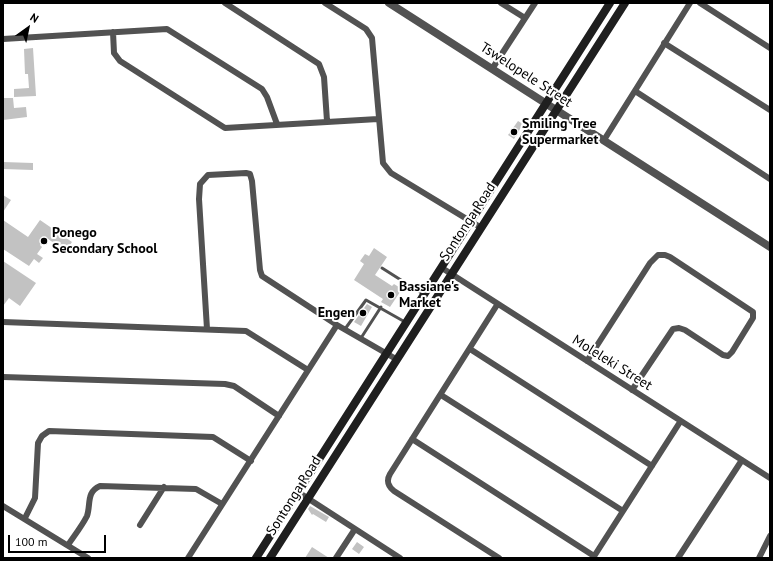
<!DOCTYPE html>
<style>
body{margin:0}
#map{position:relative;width:773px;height:561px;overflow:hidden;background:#fff;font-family:"PT Sans",sans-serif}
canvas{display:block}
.frame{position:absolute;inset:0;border:4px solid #000;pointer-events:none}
.north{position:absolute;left:8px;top:8px;width:40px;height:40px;-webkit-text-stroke:3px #fff;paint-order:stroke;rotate:33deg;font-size:11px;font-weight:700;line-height:16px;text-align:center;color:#000}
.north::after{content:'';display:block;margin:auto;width:14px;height:18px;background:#000;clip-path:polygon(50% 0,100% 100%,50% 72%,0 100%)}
.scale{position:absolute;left:8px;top:535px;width:98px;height:18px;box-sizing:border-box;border:2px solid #000;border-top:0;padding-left:5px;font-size:12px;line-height:14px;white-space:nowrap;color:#000;-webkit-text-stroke:3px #fff;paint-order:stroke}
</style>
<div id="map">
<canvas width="773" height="561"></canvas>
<div class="frame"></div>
<div class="north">N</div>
<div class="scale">100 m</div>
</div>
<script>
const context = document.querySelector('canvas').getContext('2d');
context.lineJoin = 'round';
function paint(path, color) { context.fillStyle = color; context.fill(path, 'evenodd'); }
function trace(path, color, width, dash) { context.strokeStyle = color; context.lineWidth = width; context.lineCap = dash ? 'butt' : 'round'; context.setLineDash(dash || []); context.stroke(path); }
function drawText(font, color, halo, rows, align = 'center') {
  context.font = font + ' "PT Sans",sans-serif'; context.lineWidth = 4; context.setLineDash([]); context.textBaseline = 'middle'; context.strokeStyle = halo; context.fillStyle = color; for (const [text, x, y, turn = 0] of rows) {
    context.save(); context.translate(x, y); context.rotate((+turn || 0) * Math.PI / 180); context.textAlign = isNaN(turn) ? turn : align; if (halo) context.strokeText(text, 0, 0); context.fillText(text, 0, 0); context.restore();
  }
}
const building = new Path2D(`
 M33 48 36 96 14 97V89L29 88 28 74H25L24 49Z
 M3 98H13L14 108 26 107 27 117 3 120Z
 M518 121 523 124 514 139 508 135Z
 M3 162 33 163V170L3 169Z
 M3 195 11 200 3 212Z
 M3 220 28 237 40 220 72 242 66 251 45 237 40 245 42 247 37 254 43 258 39 263 34 259 29 266 3 249Z
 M374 248 387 257 375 275 392 286 394 284 402 289 390 307 381 302 383 299 354 280 364 264 360 261 365 254 369 256Z
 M3 261 36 283 20 306 9 298 3 306Z
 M367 304 372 307 361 326 354 322Z
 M310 506 329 517 326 522 313 514 312 515 308 509Z
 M357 542 364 547 359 554 352 549Z
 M312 547 329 558H305Z`);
const service = new Path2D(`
 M382 268 423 294
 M345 329 366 300 405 322
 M361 338 381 307`);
const minor = new Path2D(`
 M225 3 319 64 324 77 327 121
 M325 3 366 29 372 38 383 163 391 173 480 227
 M501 3 525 18
 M700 3 770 48
 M113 32 114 53 120 61 225 128 378 119
 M3 39 167 29 262 89 267 97 277 124
 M664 43 770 110
 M492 69 535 3
 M635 91 770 179
 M604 140 690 3
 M442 268 770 478
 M497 305 390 474C386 481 388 486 394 491L499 558
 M3 322 246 331 308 370
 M207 329 199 199 200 184 208 175 246 173 250 174 252 181 260 270 262 276 337 325 396 359
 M470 349 652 466
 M587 361 650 263 658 255H665L670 257 753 312V318L732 352 728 356 723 355 685 330 679 328 673 329 632 390
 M3 377 225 384 234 386 279 416
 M441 395 623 511
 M412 439 594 556
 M298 492 400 558
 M3 506 88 558
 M25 518 35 498 38 443 42 436 49 431 213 437 251 461
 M140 525 164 487
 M68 545C74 536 82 526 87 516 91 504 86 492 100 486L196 489 222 504
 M188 558 337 325
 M336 558 355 529
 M593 558 680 422
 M678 558 742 460
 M759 558 770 536`);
const tertiary = new Path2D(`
 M389 3 770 247`);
const secondary = new Path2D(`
 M256 558 610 3
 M270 558 625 3`);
const markers = [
 [514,132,4,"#000"],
 [44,241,4,"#000"],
 [391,295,4,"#000"],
 [363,313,4,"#000"]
];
const streetNames = [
 ["Tswelopele Street",526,75,33],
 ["Sontonga Road",468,222,-57],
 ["Moleleki Street",612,363,32],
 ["Sontonga Road",294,496,-58]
];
const poiNames = [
 ["Smiling Tree",522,124],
 ["Supermarket",522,140],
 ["Ponego",52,233],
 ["Secondary School",52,249],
 ["Bassiane's",399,287],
 ["Market",399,303],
 ["Engen",355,313,"right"]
];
paint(building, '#c2c2c2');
trace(service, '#525252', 3);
trace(minor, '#525252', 6);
trace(tertiary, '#525252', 8);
trace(secondary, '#1f1f1f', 8);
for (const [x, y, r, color] of markers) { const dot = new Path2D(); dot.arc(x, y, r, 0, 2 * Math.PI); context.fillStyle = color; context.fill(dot); trace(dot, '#fff', 1.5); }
drawText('14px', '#000', '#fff', streetNames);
drawText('bold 14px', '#000', '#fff', poiNames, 'left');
</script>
